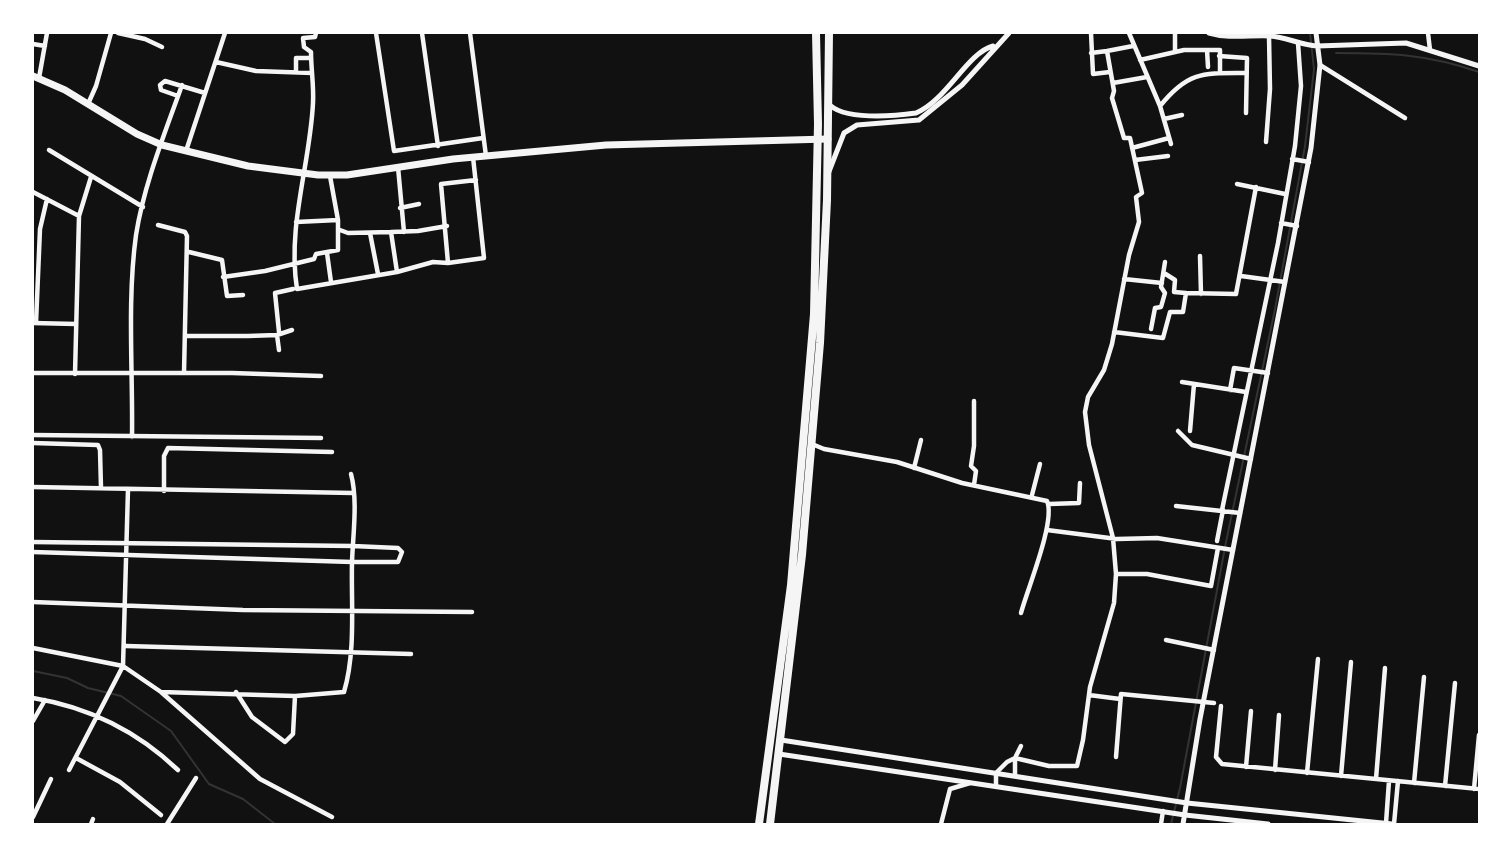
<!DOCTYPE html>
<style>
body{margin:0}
#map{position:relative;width:1512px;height:857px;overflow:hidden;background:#111;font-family:Ubuntu,sans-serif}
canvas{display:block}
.frame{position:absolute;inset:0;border:34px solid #fff;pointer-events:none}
</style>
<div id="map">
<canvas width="1512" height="857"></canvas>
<div class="frame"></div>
</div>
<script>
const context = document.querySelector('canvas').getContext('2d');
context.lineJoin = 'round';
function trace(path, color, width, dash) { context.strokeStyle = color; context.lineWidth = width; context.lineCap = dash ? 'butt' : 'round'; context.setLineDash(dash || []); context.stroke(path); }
const stream = new Path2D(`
 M1336 53C1390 53 1427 54 1479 72
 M33 671 67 678 88 688 121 696 171 731 209 784 243 799 275 824
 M1171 824 1180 788 1226 542 1275 309 1305 146 1314 69 1310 33`);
const minor = new Path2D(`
 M118 33 145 39 162 47
 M316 33 315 37 303 38 304 47 311 52C311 69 314 86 313 103 310 165 287 226 297 289L397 272 433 262 448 263 484 258 473 157
 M376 33 394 151 483 138
 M422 33 438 146
 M470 33 486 156
 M1091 33 1093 74 1110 72
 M1129 33 1160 106 1171 144
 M1175 33V51
 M1428 33 1430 50
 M33 44 45 46
 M1207 50 1208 67
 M1107 51 1133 46
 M1219 56 1247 58 1246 113
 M1140 60 1184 50H1220V73
 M216 62 256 71 312 73
 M1320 65 1405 118
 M296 72V58H311
 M39 78 47 33
 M1113 83 1147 77
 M178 96 161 90 160 85 165 81 205 93
 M88 104 96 86 111 33
 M1160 106C1188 71 1203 73 1246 73
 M1164 119 1182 115
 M1266 142 1270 89 1269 36
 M1132 148 1169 138
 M49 150 143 207
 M186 151 225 33
 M1292 159 1309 162
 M1135 160 1168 156
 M398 167 404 232
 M330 176 338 220
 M1237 184 1285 194
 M33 192 79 216
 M400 208 419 204
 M1281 223 1297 226
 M158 225 185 232 187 236 184 373
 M340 230 348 233 391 232
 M370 233 378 274
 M189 252 222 260 227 296 243 295
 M327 253 331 282
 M1200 256 1201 294
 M448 263 441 184 476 180
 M397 272 391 232 418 231 447 226
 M1164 273 1175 280 1174 292 1186 293
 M1241 276 1285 282
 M223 277 265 271 314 259 316 254 338 250V220L296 222
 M1124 279 1162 283
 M33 323 76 324
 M36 323 40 229 47 199
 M1151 329 1155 308 1161 307 1165 293 1161 287 1165 262
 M279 332 275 293 293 289
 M1114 332 1163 338 1170 312H1183L1186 293 1236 294 1256 187
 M277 335 279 350
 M185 336H248L277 335 292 330
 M33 373H232L321 376
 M75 374 79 216 91 177
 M1182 382 1246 392
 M1230 390 1234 368 1268 373
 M974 401V446L971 466 976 471 974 485
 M1178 431 1192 445 1251 459
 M1190 431 1194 384
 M33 435 321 438
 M132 437C133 371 127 301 136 235 144 184 165 133 182 85
 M33 443 98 445 100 450 101 488
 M812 444 824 449 897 462 962 483 1047 501C1056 521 1027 590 1021 613
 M914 468 921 440
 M33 487 353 493
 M164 491V456L168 448 332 452
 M1032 495 1040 464
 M1049 504 1079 503 1080 483
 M1176 506 1240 513
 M1222 510 1278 243 1295 146 1301 86 1298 43
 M1047 530 1117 539 1157 538 1233 550
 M1217 541 1223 510
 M33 542 353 546 398 548 402 552 398 562H352L33 552
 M1116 574H1147L1211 586 1218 548
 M33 602 243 610 472 612
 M1166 640 1214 650
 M126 646 411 654
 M33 648 123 666 161 692 260 779 332 817
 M161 692 295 696 344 692C356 652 351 603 352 562 353 534 358 500 351 474
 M236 692 252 717 285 742 293 734 295 696
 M1089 695 1120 699
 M33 698C88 707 137 731 178 770
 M1221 706 1216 757 1222 764 1479 789
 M33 721 45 700
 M1116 757 1121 694 1214 703
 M76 758 120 782 161 815
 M1246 767 1251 711
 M69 770 123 666 128 489
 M1275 770 1279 715
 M1307 773 1318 659
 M1015 776V758L1049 766H1077L1083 740 1090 687 1114 603 1116 574 1113 538 1089 445 1085 412 1088 397 1104 370 1112 344 1129 255 1139 222 1136 197 1142 193 1130 138H1124L1112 98 1114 91 1107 51 1091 53
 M1341 776 1351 662
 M1376 779 1385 668
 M1414 783 1424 677
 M996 786V773L1007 762 1015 758 1021 746
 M1445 786 1455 683
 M1474 789 1479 735
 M33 817 51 779
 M1386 823 1389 781
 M91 824 93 819
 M167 824 196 778
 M941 824 950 789 970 783
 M1161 824 1163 811
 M1394 824 1398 781`);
const tertiary = new Path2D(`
 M1209 33C1229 39 1250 35 1270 36 1286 37 1301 45 1317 46L1406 43 1479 66
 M828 103C842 121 895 116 916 113 947 100 967 53 993 46
 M828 174 844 133 857 125 919 120 962 85 1009 33
 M781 740 1187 803 1392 824
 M779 754 1185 815 1268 824
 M1183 824 1200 719 1311 148 1320 65 1316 33`);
const primary = new Path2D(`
 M33 76 65 90 137 134 162 145 248 166 318 175H347L453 159 606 145 828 139`);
const trunk = new Path2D(`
 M759 824 791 585 814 314 818 124 816 33
 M770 824 802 555 820 343 827 200 829 33`);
trace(stream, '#333', 2);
trace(minor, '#f5f5f5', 4.5);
trace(tertiary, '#f5f5f5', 5);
trace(primary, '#f5f5f5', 7);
trace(trunk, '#f5f5f5', 8);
</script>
